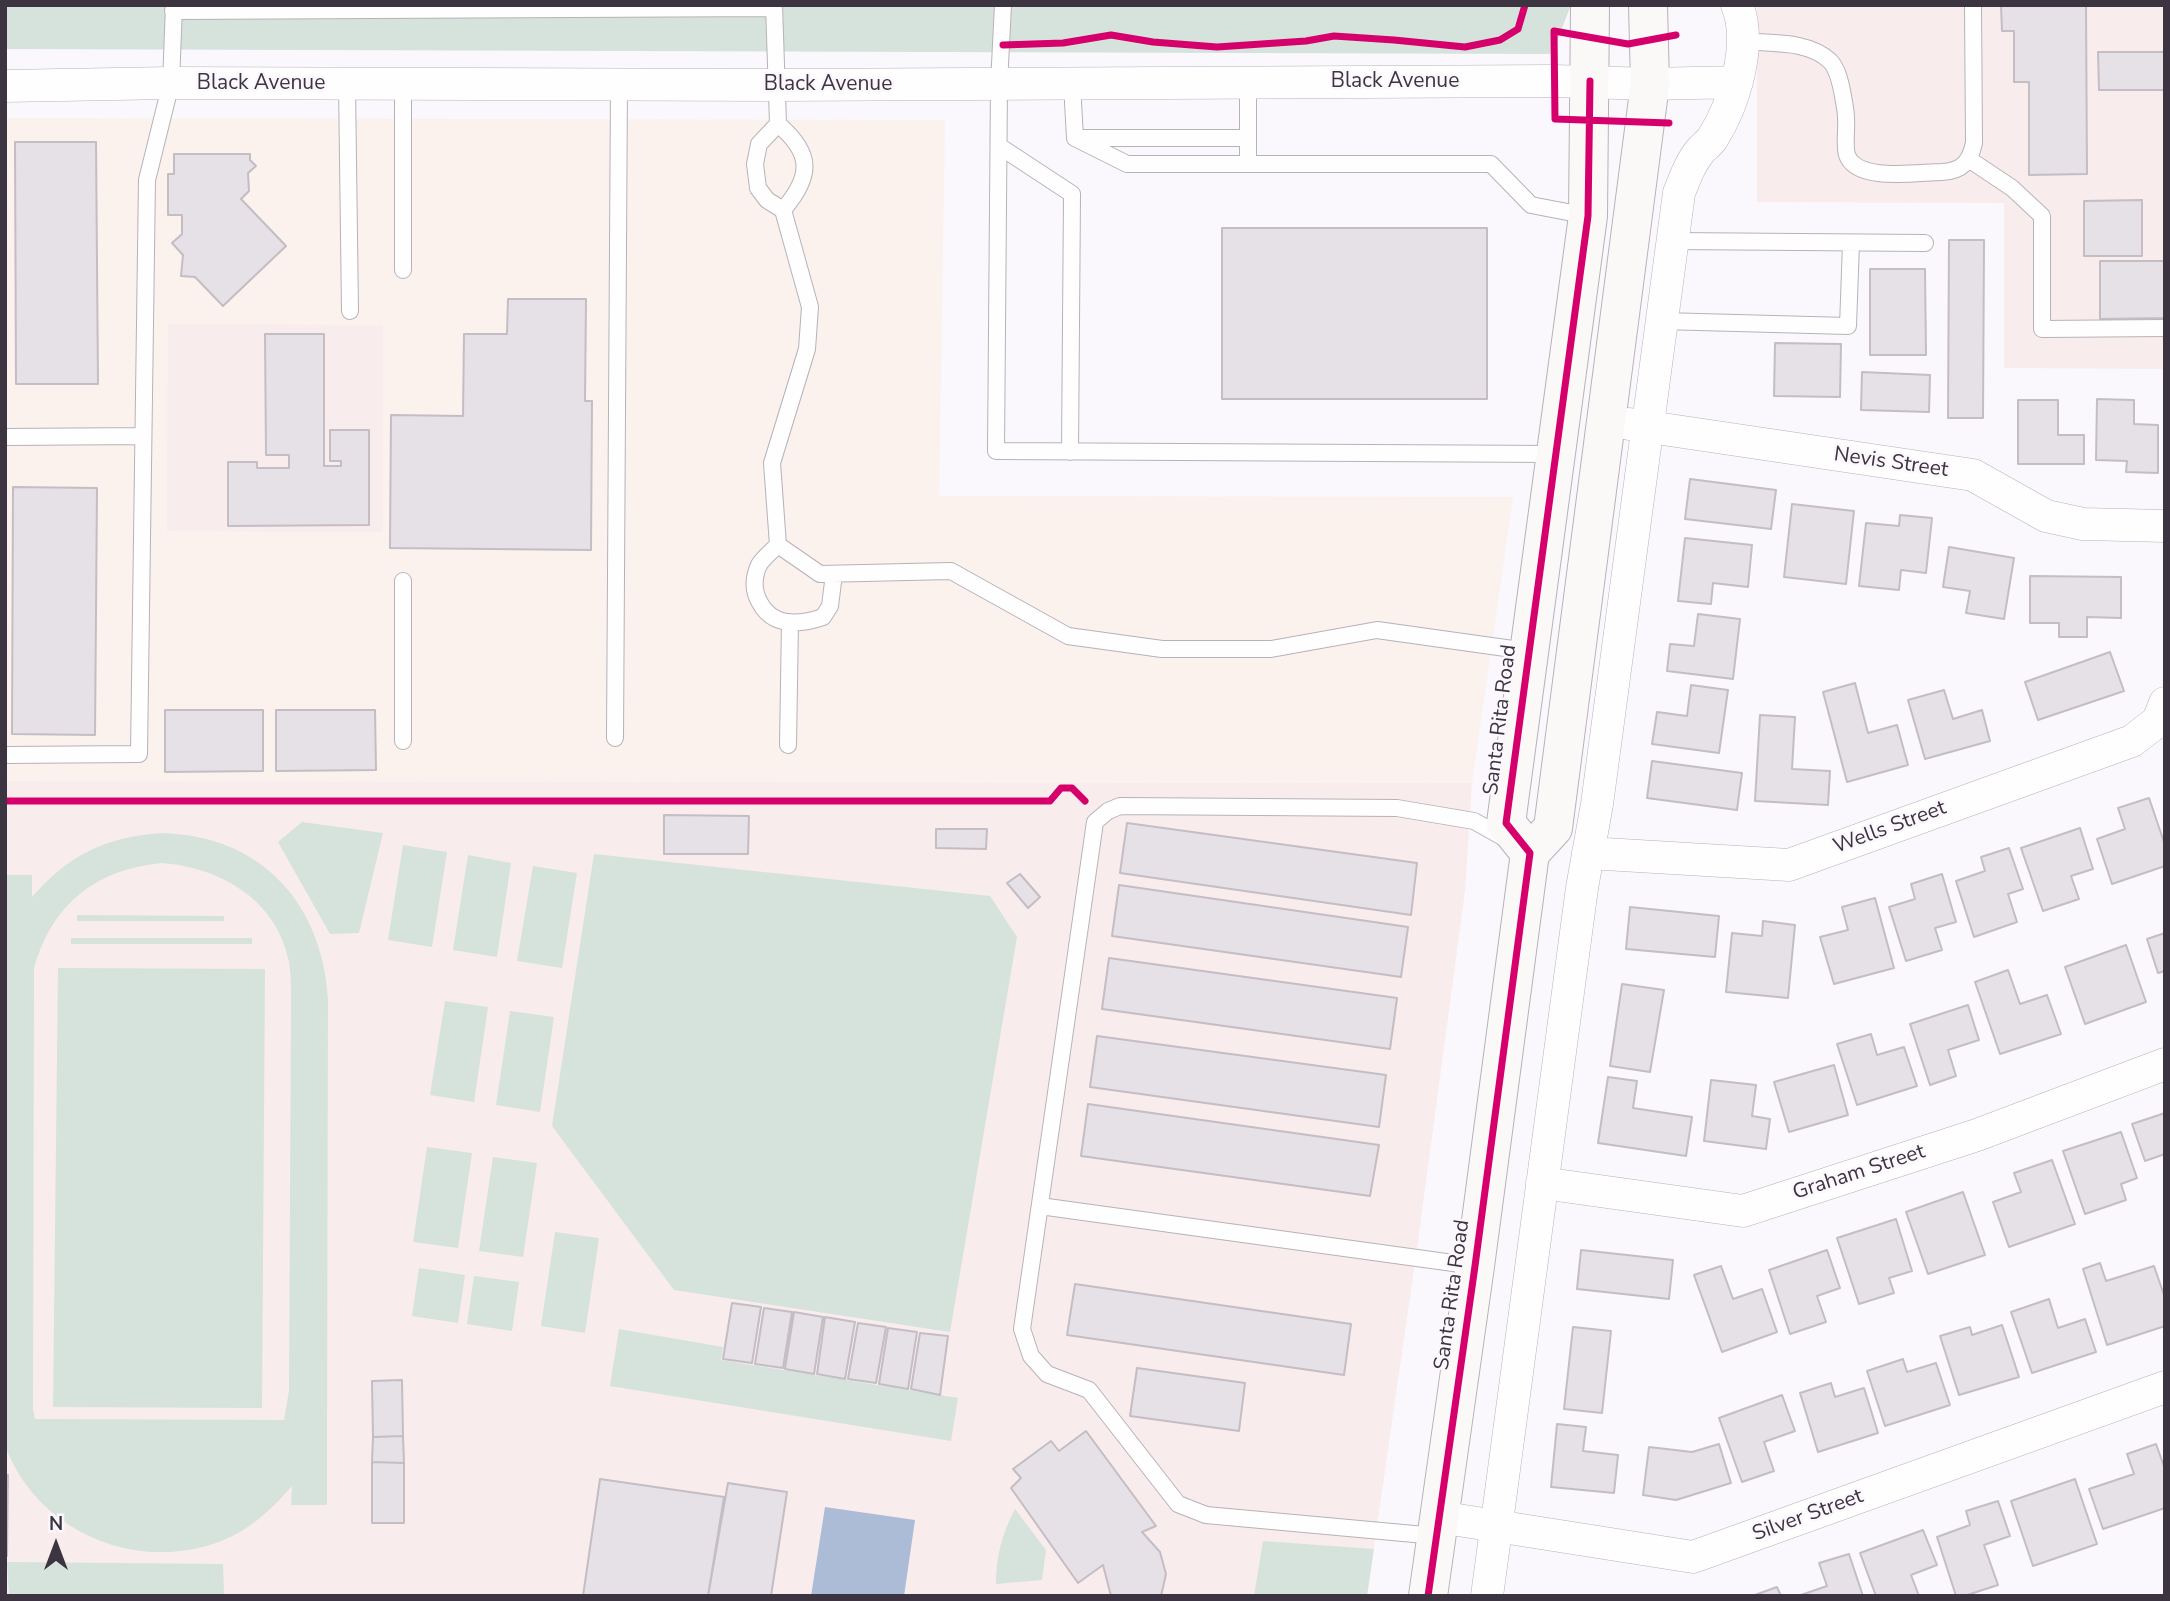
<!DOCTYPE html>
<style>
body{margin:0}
#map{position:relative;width:2170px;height:1601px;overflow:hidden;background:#faf8fc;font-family:"Nunito Sans",sans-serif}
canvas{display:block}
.frame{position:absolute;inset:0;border:7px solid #3c3440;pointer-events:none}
.north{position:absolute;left:21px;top:1510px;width:70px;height:70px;-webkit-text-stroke:5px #fbf7fd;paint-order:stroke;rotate:0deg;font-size:19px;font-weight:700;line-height:28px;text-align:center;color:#3c3440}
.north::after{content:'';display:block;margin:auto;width:24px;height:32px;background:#3c3440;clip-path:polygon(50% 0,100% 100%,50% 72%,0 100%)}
</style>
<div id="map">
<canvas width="2170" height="1601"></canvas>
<div class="frame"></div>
<div class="north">N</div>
</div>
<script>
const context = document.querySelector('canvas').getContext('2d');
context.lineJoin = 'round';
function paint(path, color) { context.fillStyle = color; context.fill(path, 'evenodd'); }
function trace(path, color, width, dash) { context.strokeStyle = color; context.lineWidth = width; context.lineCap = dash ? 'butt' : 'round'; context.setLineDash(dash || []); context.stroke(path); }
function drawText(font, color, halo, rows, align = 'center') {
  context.font = font + ' "Nunito Sans",sans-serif'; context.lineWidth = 5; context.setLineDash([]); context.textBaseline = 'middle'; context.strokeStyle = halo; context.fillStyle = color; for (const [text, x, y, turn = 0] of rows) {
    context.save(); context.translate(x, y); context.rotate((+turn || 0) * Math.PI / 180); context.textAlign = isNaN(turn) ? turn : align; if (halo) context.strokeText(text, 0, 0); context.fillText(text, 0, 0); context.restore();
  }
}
const commercial = new Path2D(`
 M5 118 945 120 939 496 1513 497 1472 783 5 781Z`);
const education = new Path2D(`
 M1757 5H2165V369L2004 368V203L1757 202Z
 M168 324 383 325V532L167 531Z
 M5 781 1472 783 1465 891 1418 1241 1367 1596H5Z`);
const green = new Path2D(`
 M5 5H1571L1552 54 5 49Z
 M302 822 383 833 359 933 330 934 278 842Z
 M161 833C260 835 322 902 328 999L327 1441V1505H291L292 1486C272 1509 250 1530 221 1541 136 1574 36 1531 5 1445V875H32V897C69 855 105 837 161 833ZM161 863C219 867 277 899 289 962 291 974 291 987 291 1000L289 1391 284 1420 35 1419 33 1409 34 968C52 904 95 870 161 863Z
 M403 845 447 852 432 947 388 940Z
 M594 854 990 896 1017 937 950 1332 674 1290 552 1126Z
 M468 855 511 863 497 957 453 950Z
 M533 866 577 873 562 968 517 961Z
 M77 915 224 916V921H77Z
 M71 938H252V944H71Z
 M58 968 265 969 262 1408 53 1407Z
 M445 1001 488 1007 474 1102 430 1095Z
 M510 1011 554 1017 540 1112 496 1105Z
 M427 1147 472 1153 458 1248 413 1242Z
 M493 1157 537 1163 523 1257 479 1251Z
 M555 1232 599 1238 585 1333 541 1326Z
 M419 1268 465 1275 458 1323 412 1316Z
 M474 1276 519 1282 512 1331 467 1324Z
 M619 1329 723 1347 721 1360 958 1398 951 1441 610 1386Z
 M1015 1509 1046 1550 1042 1580 996 1584C996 1556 1002 1534 1015 1509Z
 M1263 1541 1374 1549 1367 1596H1254Z
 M7 1562 223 1564 224 1595 244 1596H9Z`);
const water = new Path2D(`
 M825 1507 915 1520 904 1596H811Z`);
const building = new Path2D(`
 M2001 5H2086L2087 174 2029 175V82H2014V31H2002Z
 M2098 52H2165V90H2099Z
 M15 142H96L98 384H16Z
 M174 154H250V160L256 166 248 173 249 191 241 199 286 246 223 306 195 277 181 276 183 255 172 243 182 234V215H168V174H174Z
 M2142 200V256H2084V201Z
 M1222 228H1487V399H1222Z
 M1949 240H1984L1983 418H1948Z
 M2100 261H2165V318L2100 319Z
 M1870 269H1925L1926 355H1870Z
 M508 299H586L585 401H592L591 550 390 548 391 415 463 416 464 334H507Z
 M265 334H324V466H341V461H330V430H369V525L228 526V462H257V468H289V455H266Z
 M1775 343 1841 344 1840 397 1774 396Z
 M1862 372 1930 375 1929 412 1861 410Z
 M2097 399 2134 400V424L2158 425V473L2126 472 2127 461 2096 460Z
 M2018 400H2058V435H2084V464H2018Z
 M1690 479 1776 490 1771 529 1685 519Z
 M13 487 97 488 95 735 12 734Z
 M1792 504 1854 511 1846 584 1784 577Z
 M1900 515 1932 518 1926 573 1901 570 1899 590 1859 586 1866 523 1899 526Z
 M1685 538 1752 545 1748 587 1713 583 1711 604 1678 601Z
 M1949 547 2014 558 2004 619 1966 613 1970 591 1943 587Z
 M2030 576 2121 577V618L2087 617V637H2059V623H2030Z
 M1698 614 1740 619 1733 679 1667 671 1670 644 1694 646Z
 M2110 652 2124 691 2038 720 2025 682Z
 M1855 683 1868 733 1897 725 1908 765 1847 782 1823 692Z
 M1691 685 1728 690 1719 753 1652 744 1657 712 1687 716Z
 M1944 690 1953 719 1982 710 1990 741 1925 759 1908 700Z
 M165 710H263V771L165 772Z
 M276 710H375L376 770 276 771Z
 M1760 715 1795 717 1792 769 1830 771 1828 805 1755 801Z
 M1652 761 1742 773 1737 810 1647 798Z
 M2149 798 2165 845V866L2112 884 2097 839 2125 829 2118 808Z
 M664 815 749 816 748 854H664Z
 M1127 823 1417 863 1411 915 1120 873Z
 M2080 828 2093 869 2071 876 2079 899 2043 911 2021 848Z
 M936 829H987L986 849 936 848Z
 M2009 848 2023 889 2008 894 2017 922 1974 937 1956 881 1985 871 1981 857Z
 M1020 874 1040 897 1028 908 1007 883Z
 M1942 874 1956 922 1935 928 1942 950 1906 961 1889 907 1915 899 1911 884Z
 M1119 885 1408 927 1401 977 1112 936Z
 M1875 898 1894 968 1834 984 1820 937 1848 930 1842 907Z
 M1630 907 1719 916 1715 957 1626 949Z
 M1763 921 1795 925 1788 998 1726 992 1732 933 1762 936Z
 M2165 933V971L2158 973 2147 939Z
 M2126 945 2146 1002 2085 1024 2065 967Z
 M1109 958 1397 998 1390 1049 1102 1009Z
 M2008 970 2020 1004 2047 995 2061 1034 2000 1054 1975 982Z
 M1622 984 1664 990 1650 1072 1610 1066Z
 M1968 1005 1979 1040 1948 1050 1956 1076 1930 1085 1910 1024Z
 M1871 1034 1877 1055 1904 1047 1917 1086 1857 1105 1837 1044Z
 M1097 1036 1386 1075 1379 1127 1090 1087Z
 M1834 1065 1848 1115 1789 1132 1774 1082Z
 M1608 1077 1637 1081 1633 1108 1692 1117 1686 1156 1598 1143Z
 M1711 1080 1756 1085 1752 1116 1770 1119 1766 1149 1704 1141Z
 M1088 1104 1379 1145 1370 1196 1081 1156Z
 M2165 1113V1154L2145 1161 2132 1124Z
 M2121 1132 2137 1178 2121 1184 2126 1200 2085 1214 2063 1151Z
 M2052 1160 2075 1224 2009 1247 1993 1202 2021 1192 2014 1173Z
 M1963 1192 1985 1255 1928 1274 1906 1212Z
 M1896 1219 1912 1271 1889 1278 1894 1293 1859 1304 1837 1238Z
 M1581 1250 1673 1260 1669 1299 1577 1289Z
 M1827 1250 1840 1288 1817 1296 1826 1322 1790 1334 1769 1270Z
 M2100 1263 2106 1281 2154 1266 2165 1298V1326L2107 1345 2083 1269Z
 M1721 1266 1733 1299 1762 1289 1777 1332 1722 1352 1694 1275Z
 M1075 1284 1351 1324 1344 1375 1067 1335Z
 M2049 1299 2058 1328 2085 1319 2096 1352 2032 1373 2011 1312Z
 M732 1303 761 1307 752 1363 723 1359Z
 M764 1308 792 1312 783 1368 755 1364Z
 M794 1312 823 1317 814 1374 785 1369Z
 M825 1317 855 1322 845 1379 817 1374Z
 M858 1323 886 1327 876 1383 848 1379Z
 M2002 1325 2019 1377 1959 1395 1940 1336 1970 1327 1972 1335Z
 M1573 1327 1611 1331 1602 1413 1564 1409Z
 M888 1328 917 1332 908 1389 879 1384Z
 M920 1333 948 1336 940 1395 911 1389Z
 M1903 1359 1907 1372 1936 1363 1950 1405 1885 1426 1867 1371Z
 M1137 1368 1245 1383 1239 1431 1130 1416Z
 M402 1380 403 1436 373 1437 372 1381Z
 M1831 1383 1835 1397 1864 1388 1878 1433 1818 1452 1800 1393Z
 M1782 1395 1795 1431 1764 1442 1774 1471 1742 1482 1719 1418Z
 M1557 1424 1586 1427 1583 1451 1618 1455 1614 1493 1551 1487Z
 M1086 1431 1156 1526 1142 1532 1160 1552 1166 1574 1161 1596H1111L1103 1565 1078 1583 1011 1488 1021 1478 1013 1469 1051 1441 1059 1451Z
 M403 1436 404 1463 372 1462 373 1437Z
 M1719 1444 1731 1483 1676 1500 1643 1495 1649 1447 1692 1452Z
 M2156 1444 2165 1469V1508L2103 1529 2089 1489 2134 1474 2127 1454Z
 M372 1462 404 1463V1523H372Z
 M5 1475H8L7 1556H5Z
 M600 1479 724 1497 708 1596H583Z
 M2075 1479 2097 1544 2033 1566 2011 1501Z
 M728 1483 787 1492 771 1596H708Z
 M1998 1501 2010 1536 1984 1545 1998 1585 1964 1596H1956L1937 1537 1970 1525 1966 1511Z
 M1923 1530 1937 1565 1911 1575 1919 1596H1876L1860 1553Z
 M1849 1554 1863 1596H1798L1827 1586 1819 1563Z
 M1777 1587 1781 1596H1752Z`);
const service = new Path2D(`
 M774 5 778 124 759 144 755 164 758 188 767 200 783 210 810 307 807 349 772 463 778 545 820 574 951 571 1068 636 1162 649H1271L1377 630 1527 651
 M1003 5 999 84 996 451 1555 454
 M173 11 774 8
 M1742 41C1771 44 1808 40 1830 61 1838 69 1841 85 1843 96 1844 103 1846 110 1846 118 1847 129 1844 144 1847 155 1857 183 1919 172 1942 172 1963 171 1970 161 1974 143L1973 5
 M1248 83V164
 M347 84 350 311
 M403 84V270
 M1072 84 1075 138 1127 164H1491L1531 205 1588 216
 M778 124C813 154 812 176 783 210
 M1081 138H1247
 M999 146 1072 194 1070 452
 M1970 160 2012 188 2042 216V329L2165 328
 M1673 241 1925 243
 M1662 321 1848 326 1851 243
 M5 437 143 436
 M778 545C772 551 763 558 759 565 753 578 753 591 760 603 773 627 800 625 823 617L830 606 834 574
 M615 738 619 85
 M403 741V581
 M788 745 790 622
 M5 755 139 754 147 180 171 83 174 5
 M1040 1206 1475 1266
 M1436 1536 1206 1515 1178 1504 1089 1390 1047 1374 1031 1356 1022 1329 1095 822 1108 811 1120 806 1397 808 1474 821 1506 839`);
const minor = new Path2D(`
 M5 86 171 83 776 85 1555 81 1650 84 1737 82
 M1629 424 1973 475 2046 516 2083 524 2165 526
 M1588 853 1789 865 2132 741 2158 721 2165 703
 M1542 1183 1743 1211 1977 1135 2165 1064
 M1439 1517 1693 1557 2165 1387
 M1487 1596 1582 888 1597 804 1679 193C1685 178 1690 163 1701 150 1705 146 1709 143 1712 139 1734 105 1753 44 1737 5`);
const secondary = new Path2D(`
 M1530 853 1506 823 1588 216 1590 5
 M1428 1596 1475 1266 1530 853 1553 828 1650 84 1648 5`);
const cycleway = new Path2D(`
 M1003 45 1063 43 1111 35 1153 42 1217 47 1306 41 1334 36 1394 40 1465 47 1500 40 1518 29 1525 5
 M1669 123 1555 119 1554 31 1628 44 1676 35
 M5 801H1050L1061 788H1072L1085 801
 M1428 1596 1475 1266 1530 853 1506 823 1588 216 1590 81`);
const streetNames = [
 ["Black Avenue",1395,82],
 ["Black Avenue",261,84],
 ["Black Avenue",828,85],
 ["Nevis Street",1891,463,8],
 ["Santa Rita Road",1501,720,-83],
 ["Wells Street",1890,828,-20],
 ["Graham Street",1859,1173,-18],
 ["Santa Rita Road",1453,1295,-82],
 ["Silver Street",1808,1516,-20]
];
paint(commercial, '#fbf1ed');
paint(education, '#f9ecec');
paint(green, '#d5e3dc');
paint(water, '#adbcd6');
paint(building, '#e6e0e7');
trace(building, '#c4bdc4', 2);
trace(service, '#b7b2b9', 18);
trace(minor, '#b7b2b9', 33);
trace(secondary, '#b7b2b9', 40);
trace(service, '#fefeff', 16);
trace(minor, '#fefeff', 32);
trace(secondary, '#fbf9f8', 38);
trace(cycleway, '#d6006c', 7);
drawText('21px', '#3c3440', '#fbf7fd', streetNames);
</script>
